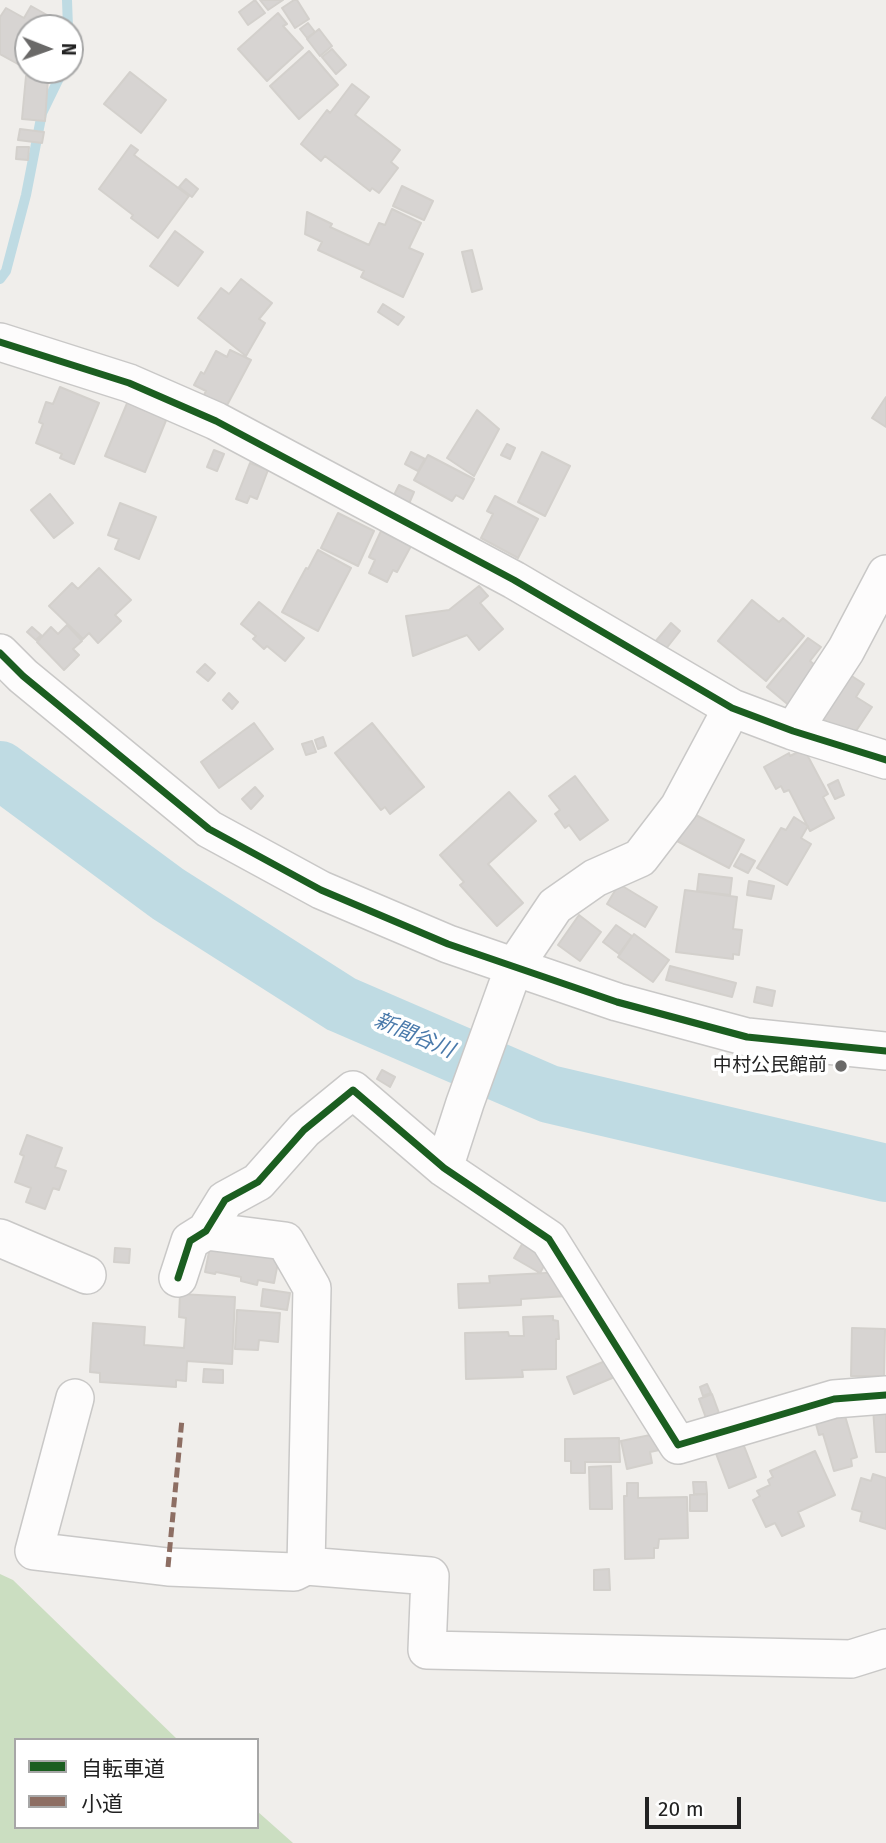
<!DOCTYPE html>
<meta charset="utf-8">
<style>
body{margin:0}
#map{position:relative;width:886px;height:1843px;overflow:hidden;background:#f0eeeb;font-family:"Fira Sans","Noto Sans JP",sans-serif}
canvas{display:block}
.legend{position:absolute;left:14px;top:1738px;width:245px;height:91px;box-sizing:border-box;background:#fff;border:2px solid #a7a7a7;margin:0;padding:9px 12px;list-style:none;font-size:21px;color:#222}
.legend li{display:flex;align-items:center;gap:14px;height:35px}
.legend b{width:35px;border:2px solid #a7a7a7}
.north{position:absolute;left:14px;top:14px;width:70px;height:70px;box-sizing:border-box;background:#fff;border:2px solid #a7a7a7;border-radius:50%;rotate:91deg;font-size:19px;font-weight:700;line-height:28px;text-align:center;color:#222}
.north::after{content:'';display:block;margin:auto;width:24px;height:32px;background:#6a6968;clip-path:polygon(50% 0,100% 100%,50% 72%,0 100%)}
.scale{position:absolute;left:645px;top:1797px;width:96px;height:32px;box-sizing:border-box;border:4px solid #222;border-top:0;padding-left:9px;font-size:21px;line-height:24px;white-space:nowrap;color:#222;-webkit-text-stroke:5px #fff;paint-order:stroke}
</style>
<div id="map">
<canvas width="886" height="1843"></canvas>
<ul class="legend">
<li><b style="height:9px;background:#1b5e20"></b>自転車道</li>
<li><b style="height:9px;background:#8d6e63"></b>小道</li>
</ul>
<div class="north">N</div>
<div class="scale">20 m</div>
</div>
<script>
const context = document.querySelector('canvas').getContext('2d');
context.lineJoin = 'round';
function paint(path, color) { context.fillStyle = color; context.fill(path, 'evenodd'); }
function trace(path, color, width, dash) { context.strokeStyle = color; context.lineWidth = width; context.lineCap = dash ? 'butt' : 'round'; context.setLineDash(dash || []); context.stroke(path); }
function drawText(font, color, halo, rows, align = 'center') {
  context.font = font + ' "Fira Sans","Noto Sans JP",sans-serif'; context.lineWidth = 7; context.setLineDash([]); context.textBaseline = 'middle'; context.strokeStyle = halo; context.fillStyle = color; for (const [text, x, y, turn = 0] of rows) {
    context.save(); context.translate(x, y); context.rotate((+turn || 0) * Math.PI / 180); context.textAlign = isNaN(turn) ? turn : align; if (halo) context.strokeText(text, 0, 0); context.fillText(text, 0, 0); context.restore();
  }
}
const forest = new Path2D(`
 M0 1574 13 1580 178 1740H16V1827H257V1811L293 1843H0Z`);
const stream = new Path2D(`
 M67 0 68 28
 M0 279 6 271 26 195 42 113 63 70`);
const river = new Path2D(`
 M0 770 168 894 341 1004 549 1094 886 1173`);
const building = new Path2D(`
 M255 0 265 13 248 25 239 12Z
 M260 0H283L268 10Z
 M294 0H297L309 19 295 28 282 8Z
 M31 6 56 20 51 28H28L27 69 0 54V17L6 8 24 18Z
 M278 13 287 24 283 26 303 48 267 81 238 49Z
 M308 23 315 32 307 38 300 29Z
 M319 29 332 46 320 56 307 39Z
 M332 49 346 65 336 74 322 57Z
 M309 51 338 85 299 119 270 86Z
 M130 72 166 100 141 133 104 104Z
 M26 76 48 78 45 121 22 119Z
 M352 84 369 97 355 115 400 150 391 162 398 168 379 193 372 188 370 191 325 156 321 161 301 144 327 110 330 113Z
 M20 129 44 132 42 143 18 140Z
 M131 145 138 150 134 155 189 196 158 238 131 218 133 215 99 189Z
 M17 147H29L28 160 16 159Z
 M186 179 198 189 192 197 179 187Z
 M402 186 433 201 424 220 393 206Z
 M392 209 421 223 409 248 423 254 403 297 361 277 364 271 318 250 322 242 305 234 307 212 332 224 330 227 369 245 379 223 385 225Z
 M175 231 203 252 178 286 150 266Z
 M472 250 482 289 472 292 462 252Z
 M241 279 272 303 259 319 265 323 246 356 198 318 221 288 229 294Z
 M383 304 404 317 398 325 378 312Z
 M230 350 251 360 225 409 203 397 206 391 194 385 201 372 204 374 216 351 227 357Z
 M60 387 99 403 74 464 60 458 62 454 36 443 43 424 39 422 46 402 53 404Z
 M886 397V427L872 418Z
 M128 401 167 418 145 472 105 456Z
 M477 410 499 429 474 476 447 458Z
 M507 444 515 448 510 459 501 455Z
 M214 450 224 454 217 471 207 467Z
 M411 452 425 459 418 471 405 464Z
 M542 452 570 466 545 516 518 502Z
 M428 455 474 479 463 499 456 495 452 501 414 480Z
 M250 463 268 470 257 499 250 496 247 503 236 499Z
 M399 485 414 492 408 506 392 499Z
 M50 494 73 523 54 538 31 510Z
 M495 496 538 519 518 558 481 538 493 514 487 511Z
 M120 503 156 517 139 559 115 549 119 539 108 535Z
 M338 513 374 531 358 566 321 548Z
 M381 531 411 546 397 572 393 570 387 582 369 573 375 560 369 557Z
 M318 550 351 568 318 631 282 612 306 568 308 569Z
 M99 568 131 600 115 615 121 621 98 643 89 633 83 639 49 606 72 583 78 589Z
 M479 586 488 596 480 603 503 629 479 650 467 635 413 656 406 616 449 610Z
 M752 600 779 622 783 618 804 636 766 681 718 641Z
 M259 602 304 638 285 661 267 646 264 649 253 639 256 636 241 624Z
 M671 623 680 631 665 650 655 642Z
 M67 625 82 641 73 649 79 655 64 670 37 642 51 627 58 634Z
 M32 627 41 635 36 640 27 632Z
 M808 638 821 647 810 661 821 670 791 707 767 687Z
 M205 664 215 673 208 681 197 672Z
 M844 671 864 684 856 697 872 707 852 737 816 715Z
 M229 693 238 702 232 709 223 700Z
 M254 723 273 749 219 788 201 762Z
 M372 723 424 787 390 814 385 807 381 810 335 753Z
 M323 737 326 746 318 749 315 740Z
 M312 741 316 752 306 755 302 744Z
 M804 749 828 794 823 797 834 818 810 831 789 790 784 792 781 786 776 789 764 767 789 753 790 756Z
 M575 776 608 820 580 840 569 825 565 828 555 814 560 810 549 796Z
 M838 780 844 795 835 799 828 785Z
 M255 787 263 796 251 809 242 799Z
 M509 792 536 821 488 864 523 903 497 926 460 885 464 882 440 855Z
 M692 813 744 840 729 868 677 841Z
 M794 817 808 826 801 838 811 844 787 885 757 868 781 828 786 830Z
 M741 854 755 861 748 873 734 866Z
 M699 874 732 878 730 895 697 891Z
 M749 881 774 886 771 899 747 895Z
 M619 884 657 907 645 927 607 904Z
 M685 890 737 897 733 929 742 930 739 955 733 954V959L676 952Z
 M579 915 601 932 580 961 558 945Z
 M616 925 632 936 619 954 603 942Z
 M634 934 669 960 653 982 618 957Z
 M670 966 736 983 732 997 666 980Z
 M757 987 775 991 772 1006 754 1002Z
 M382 1070 395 1077 390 1087 377 1079Z
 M27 1135 62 1148 55 1167 66 1171 59 1190 53 1188 45 1209 26 1202 31 1188 15 1182 24 1156 20 1154Z
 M528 1234 554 1248 540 1273 514 1258Z
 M211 1242 280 1252 274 1283 258 1280 257 1285 241 1281V1277L216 1272 215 1274 205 1272Z
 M115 1248 130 1249 129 1263 114 1262Z
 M565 1272 567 1296 521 1299V1305L459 1308 458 1284 490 1283 489 1276Z
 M263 1289 290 1293 287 1310 261 1306Z
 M180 1294 235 1297 232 1364 187 1361 186 1381 176 1380V1387L100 1382V1373L90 1372 93 1323 145 1327 144 1345 184 1348 186 1318 179 1317Z
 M237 1310 280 1313 278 1342 259 1340 258 1350 235 1349Z
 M553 1316V1320L558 1321 559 1339H556V1369L522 1370 523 1377 466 1379 465 1333 508 1332 509 1336H524L523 1317Z
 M852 1328 885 1329 884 1376H851Z
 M610 1359 617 1376 574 1394 567 1377Z
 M204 1369 223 1370V1383L203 1382Z
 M707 1384 711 1393 703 1396 700 1387Z
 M712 1394 719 1413 706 1418 699 1399Z
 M886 1398V1452H876L873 1408Z
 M843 1409 857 1457 851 1459 852 1466 834 1471 823 1434 819 1435 814 1417Z
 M660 1433 664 1449 650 1452 652 1463 627 1469 621 1441Z
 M739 1433 756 1477 729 1488 712 1443Z
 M619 1438 620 1462H585V1473H571V1461H565V1439Z
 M815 1451 835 1495 798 1512 804 1526 782 1536 775 1523 766 1527 753 1500 760 1496 757 1491 770 1485 768 1480 773 1477 770 1471Z
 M611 1466 612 1509H590L589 1467Z
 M873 1474 886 1478V1529L860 1521 862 1512 852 1509 861 1478 871 1481Z
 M693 1482H706L707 1494H694Z
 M627 1483H638V1498L687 1497 688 1538 659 1539 658 1548H654V1558L625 1559 624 1496H627Z
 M707 1494V1511H690V1495Z
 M609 1569 610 1590H594V1570Z`);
const minor = new Path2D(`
 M0 342 129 383 216 421 514 580 732 708 793 731 886 760
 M0 653 23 676 209 829 321 890 448 944 617 1002 747 1037 886 1051
 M793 731 846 650 886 574
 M444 1168 465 1103 514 967 555 906 595 878 640 858 679 807 732 708
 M0 1238 87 1275
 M178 1278 190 1241 206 1231 225 1200 258 1182 304 1130 353 1090 444 1168 549 1239 678 1445 834 1399 886 1395
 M75 1398 34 1551 168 1567 294 1572 306 1566 312 1288 285 1241 206 1231
 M306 1566 430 1576 427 1650 851 1659 886 1648`);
const quiet = new Path2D(`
 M168 1567 182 1419`);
const cycleway = new Path2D(`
 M0 342 129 383 216 421 514 580 732 708 793 731 886 760
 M0 653 23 676 209 829 321 890 448 944 617 1002 747 1037 886 1051
 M178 1278 190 1241 206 1231 225 1200 258 1182 304 1130 353 1090 444 1168 549 1239 678 1445 834 1399 886 1395`);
const markers = [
 [841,1066,7,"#6a6968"]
];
const poiNames = [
 ["中村公民館前",827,1066]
];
const waterNames = [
 ["新間谷川",414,1036,23]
];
paint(forest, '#cbdec1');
trace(stream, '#bfdbe3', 10);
trace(river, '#bfdbe3', 58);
paint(building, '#d7d4d2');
trace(building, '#d3d0cc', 2);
trace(minor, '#c9c8c7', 40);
trace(minor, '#fdfcfc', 37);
trace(quiet, '#8d6e63', 5, [10, 5]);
trace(cycleway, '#1b5e20', 7);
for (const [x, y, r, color] of markers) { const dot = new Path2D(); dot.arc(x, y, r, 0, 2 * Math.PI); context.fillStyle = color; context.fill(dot); trace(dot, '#fff', 2.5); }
drawText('19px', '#222', '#fff', poiNames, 'right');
drawText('italic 21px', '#4a7aab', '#fff', waterNames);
</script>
